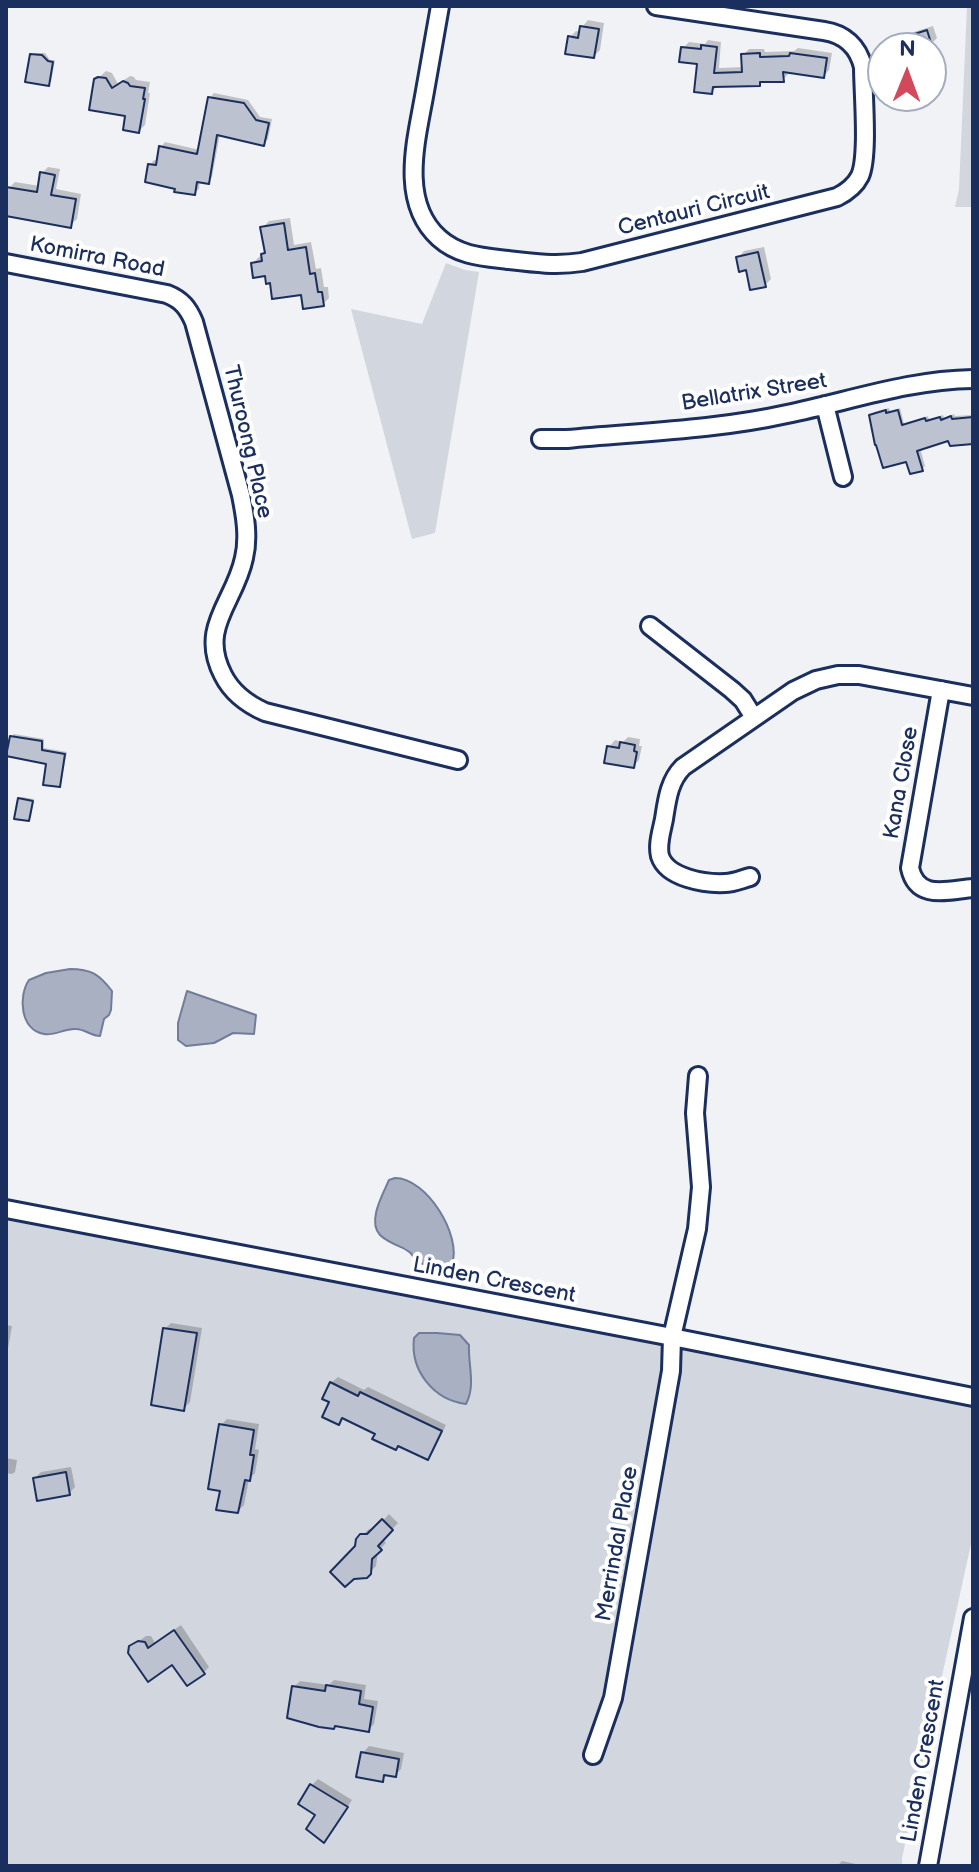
<!DOCTYPE html>
<style>
body{margin:0}
#map{position:relative;width:979px;height:1872px;overflow:hidden;background:#f1f2f5;font-family:"Balsamiq Sans",sans-serif}
canvas{display:block}
.frame{position:absolute;inset:0;border:8px solid #1b2f5e;pointer-events:none}
.north{position:absolute;left:867px;top:32px;width:80px;height:80px;box-sizing:border-box;background:#fff;border:2px solid #a4acbf;border-radius:50%;rotate:1deg;font-size:22px;font-weight:700;line-height:32px;text-align:center;color:#1b2f5e}
.north::after{content:'';display:block;margin:auto;width:28px;height:36px;background:#d1495b;clip-path:polygon(50% 0,100% 100%,50% 72%,0 100%)}
</style>
<div id="map">
<canvas width="979" height="1872"></canvas>
<div class="frame"></div>
<div class="north">N</div>
</div>
<script>
const context = document.querySelector('canvas').getContext('2d');
context.lineJoin = 'round';
function paint(path, color) { context.fillStyle = color; context.fill(path, 'evenodd'); }
function trace(path, color, width, dash) { context.strokeStyle = color; context.lineWidth = width; context.lineCap = dash ? 'butt' : 'round'; context.setLineDash(dash || []); context.stroke(path); }
function drawText(font, color, halo, rows, align = 'center') {
  context.font = font + ' "Balsamiq Sans",sans-serif'; context.lineWidth = 8; context.setLineDash([]); context.textBaseline = 'middle'; context.strokeStyle = halo; context.fillStyle = color; for (const [text, x, y, turn = 0] of rows) {
    context.save(); context.translate(x, y); context.rotate((+turn || 0) * Math.PI / 180); context.textAlign = isNaN(turn) ? turn : align; if (halo) context.strokeText(text, 0, 0); context.fillText(text, 0, 0); context.restore();
  }
}
const green = new Path2D(`
 M967 6H973V207H955L959 189Z
 M446 263 465 270 479 272 435 533 412 539 351 309 422 324Z
 M6 1220 973 1403V1535L902 1858V1866H6Z`);
const water = new Path2D(`
 M70 969C91 969 99 974 112 991L111 1010 109 1015 104 1019 100 1036C91 1036 85 1029 76 1029 65 1028 55 1036 44 1034 20 1030 18 996 29 980L46 973Z
 M187 991 256 1015 254 1034 233 1033 214 1043 186 1046 178 1040V1023Z
 M395 1178C427 1178 462 1236 452 1264L434 1267 416 1262C413 1254 410 1252 403 1248 396 1245 386 1241 380 1235 367 1221 383 1194 389 1180Z
 M419 1333H437L460 1335 469 1345C468 1366 476 1385 466 1404 434 1400 410 1371 414 1338Z`);
const shadow = new Path2D(`
 M588 20 604 23 600 50 594 56 570 37 576 31 581 32 582 27Z
 M933 26 937 38 931 44 919 48H896L894 42 901 36Z
 M708 40 721 42 719 68 744 67 743 55 749 49H764L765 52 794 51 798 48 832 53 829 70 824 76 788 71V74L783 80H763L759 84 717 87 711 92 699 62 683 48 689 42 705 44Z
 M35 53H45L50 60H55L51 82 48 84 32 55Z
 M106 71 112 73 118 84 130 76 134 77 136 80 150 82 148 93H150L145 125 139 131 127 115 96 80Z
 M214 93 248 100 260 117 272 119 268 139 264 144 220 134 212 177 208 182 200 180 199 189 194 193 150 165 154 160 158 161 161 147 165 142 200 150 210 98Z
 M48 167 60 169 56 189 81 194 77 219 70 225 6 214 9 188 15 182 40 186 42 173Z
 M290 218 294 245 311 242 316 269 321 268 324 287H328L329 298 323 304 303 293 271 281 253 263 259 257 264 256 266 251 263 227 269 221Z
 M764 247 771 279 765 285 738 258 744 251Z
 M889 408 890 411 900 408 904 424 928 416 929 419 943 415 944 418 954 414 955 416 973 415V442L949 439 920 448 925 466 922 469 908 459 871 415 874 412Z
 M14 734 44 739V748L67 752 61 783 59 785 49 762 12 736Z
 M628 737 640 739 639 746H642L639 760 633 766 609 747 615 740 623 742Z
 M22 797 34 799 31 817 29 819 19 799Z
 M171 1323 202 1328 190 1402 183 1409 165 1329Z
 M6 1325 12 1326 6 1360Z
 M338 1377 364 1390 368 1387 446 1425 433 1452 427 1458 344 1417 339 1422 332 1402 331 1383Z
 M227 1419 259 1424 255 1449 259 1450 255 1473 249 1479 244 1505 238 1511 221 1425Z
 M6 1458 17 1460 15 1472 12 1474 6 1473Z
 M71 1467 75 1487 69 1493 35 1478 41 1472Z
 M389 1514 398 1523 383 1539 386 1543 378 1551 376 1566 366 1576 357 1547 358 1539 369 1529H375Z
 M181 1625 209 1667 203 1673 131 1647 146 1636H151L155 1643Z
 M334 1680 366 1685 364 1699 378 1701 374 1724 368 1730 336 1725 294 1687 300 1681 329 1685Z
 M369 1746 404 1753 401 1769 395 1775 388 1774 382 1780 363 1753Z
 M318 1779 352 1800 330 1835 324 1841 312 1785Z
 M842 1861 865 1866H837Z`);
const building = new Path2D(`
 M580 26 599 29 594 58 565 54 568 36 578 38Z
 M927 30 932 46 924 48H881L880 45Z
 M701 45 717 47 714 73 742 72 741 54 760 53V57L789 56 790 53 827 58 824 78 783 72 784 82H760V86L713 87 712 94 694 92 697 64 679 62 681 47 701 49Z
 M30 54 42 55 48 61 53 62 49 86 25 82Z
 M98 77 106 78 112 88 123 81 128 83 130 86 145 88 143 99H145L139 133 123 130 125 116 89 110 94 79Z
 M208 97 244 103 256 120 269 123 264 146 217 135 209 184 197 182 195 195 174 192 175 189 145 182 148 164 156 165 159 146 197 154Z
 M40 172 55 175 51 195 76 199 71 228 6 216V187L37 192Z
 M284 223 288 250 306 247 310 274 315 273 318 292H322L324 306 303 309 301 295 272 299 270 283 266 284 265 276 253 278 251 263 262 261 261 254 265 253 260 227Z
 M758 252 766 287 750 290 746 270 739 272 736 257Z
 M886 410V413L898 410 902 425 925 418 926 421 940 417 941 420 951 416 952 419 973 417V444L950 446 948 441 917 451 923 471 910 474 906 462 883 468 876 445H875L869 415Z
 M10 736 42 741V750L65 754 60 787 43 785 46 764 6 756Z
 M620 742 635 745 634 751 637 752 634 768 604 763 607 746 619 748Z
 M18 798 33 801 29 821 14 819Z
 M163 1328 197 1333 184 1411 151 1405Z
 M330 1382 358 1396 360 1392 442 1431 428 1460 398 1446 396 1450 372 1439 375 1434 342 1418 339 1425 322 1417 329 1402 322 1399Z
 M219 1424 254 1430 250 1455H254L250 1481 245 1480 238 1513 216 1510 220 1491 208 1489Z
 M66 1472 70 1495 37 1501 33 1478Z
 M382 1519 393 1530 378 1546 382 1550 372 1559 371 1574 367 1578 354 1579 345 1587 330 1572 355 1546 356 1539 360 1534H367Z
 M174 1630 205 1674 187 1686 172 1665 148 1682 128 1653 129 1646 138 1641 145 1642 148 1648Z
 M326 1685 361 1691 359 1704 373 1707 369 1732 335 1726 334 1729 319 1727 287 1718 292 1686 325 1691Z
 M361 1752 399 1759 396 1777 384 1775 383 1782 356 1777Z
 M310 1784 348 1807 324 1843 306 1829 315 1815 298 1804Z`);
const street = new Path2D(`
 M440 6C435 34 430 63 425 91 417 138 398 201 439 238 459 256 483 257 508 260 533 263 557 266 582 262L837 197C847 192 855 186 860 176 869 156 863 92 863 67 858 46 844 34 824 31L656 6
 M6 263 167 294C182 300 188 308 194 322L241 495C245 515 249 537 244 558 235 602 198 627 223 675 232 693 247 704 265 712L458 760
 M825 405 843 477
 M541 439H567C640 432 715 430 787 414 850 401 908 380 973 379
 M650 626 732 690 743 700 753 716
 M941 690 910 868C917 901 948 890 973 888
 M750 877C742 879 734 883 725 883 705 884 667 878 660 856 657 844 662 830 664 819 667 800 669 781 683 767L793 691 816 680 838 675H859L973 696
 M6 1209 672 1337 973 1397
 M593 1755 613 1698 671 1371 672 1337 697 1229 701 1187 695 1113 698 1076
 M928 1866 973 1618`);
const streetNames = [
 ["Centauri Circuit",694,211,-14],
 ["Komirra Road",97,258,11],
 ["Bellatrix Street",754,393,-9],
 ["Thuroong Place",247,442,77],
 ["Kana Close",902,783,-80],
 ["Linden Crescent",494,1281,11],
 ["Merrindal Place",618,1544,-80],
 ["Linden Crescent",924,1761,-80]
];
paint(green, '#d2d6df');
paint(water, '#a8b0c2');
trace(water, '#707c9a', 2);
paint(shadow, '#0003');
paint(building, '#bcc2d0');
trace(building, '#1b2f5e', 2);
trace(street, '#1b2f5e', 22);
trace(street, '#fff', 16);
drawText('22px', '#1b2f5e', '#fff', streetNames);
</script>
